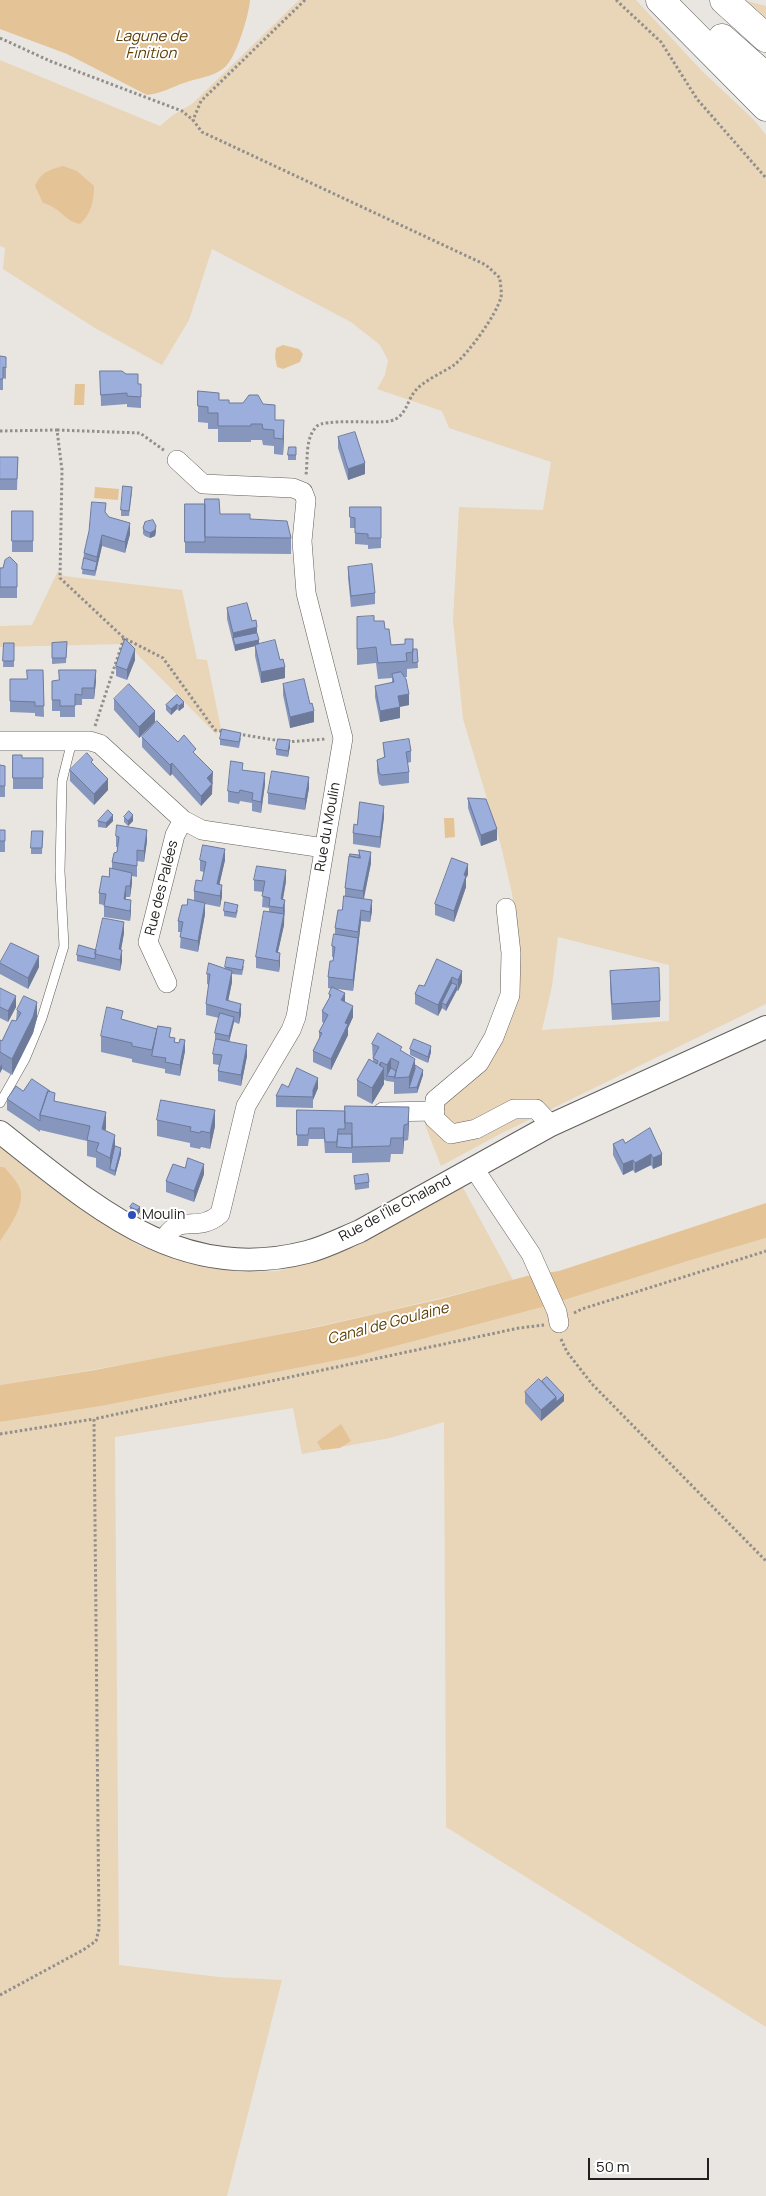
<!DOCTYPE html>
<meta charset="utf-8">
<style>
body{margin:0}
#map{position:relative;width:766px;height:2196px;overflow:hidden;background:#e9e6e1;font-family:Manrope,sans-serif}
canvas{display:block}
.scale{position:absolute;left:588px;top:2158px;width:121px;height:22px;box-sizing:border-box;border:2px solid #21201e;border-top:0;padding-left:6px;font-size:15px;line-height:18px;white-space:nowrap;color:#21201e;-webkit-text-stroke:4px #fff;paint-order:stroke}
</style>
<div id="map">
<canvas width="766" height="2196"></canvas>
<div class="scale">50 m</div>
</div>
<script>
const context = document.querySelector('canvas').getContext('2d');
context.lineJoin = 'round';
function paint(path, color) { context.fillStyle = color; context.fill(path, 'evenodd'); }
function trace(path, color, width, dash) { context.strokeStyle = color; context.lineWidth = width; context.lineCap = dash ? 'butt' : 'round'; context.setLineDash(dash || []); context.stroke(path); }
function drawText(font, color, halo, rows, align = 'center') {
  context.font = font + ' Manrope,sans-serif'; context.lineWidth = 4; context.setLineDash([]); context.textBaseline = 'middle'; context.strokeStyle = halo; context.fillStyle = color; for (const [text, x, y, turn = 0] of rows) {
    context.save(); context.translate(x, y); context.rotate((+turn || 0) * Math.PI / 180); context.textAlign = isNaN(turn) ? turn : align; if (halo) context.strokeText(text, 0, 0); context.fillText(text, 0, 0); context.restore();
  }
}
const green = new Path2D(`
 M299 0H636L702 71 754 120 766 135V1004L502 1133 441 1166 425 1125 447 1101 484 1067 518 944 512 893 500 842 463 719 453 620 459 507 543 510 551 462 449 428 442 411 377 389 385 375 388 360 380 345 351 322 212 249 189 320 162 365 95 328 3 269 5 248 0 246V60L160 126 173 115 192 104ZM558 937 669 965V1021L542 1030 552 986Z
 M747 1 766 6V18Z
 M58 571 64 576 182 590 197 659 207 660 221 729 216 734 131 648 122 644 0 647V626L32 625Z
 M0 1144 72 1196 83 1210 140 1246 195 1263 241 1272 278 1271 325 1258 381 1232 437 1196 461 1184 513 1280C344 1324 172 1358 0 1385V1242L16 1213 4 1167H0Z
 M766 1238V2027L446 1827 444 1422 390 1438 302 1454 293 1408 115 1437 119 1965 219 1977 282 1980 227 2196H0V1422L101 1406 354 1357 539 1308 691 1260Z`);
const water = new Path2D(`
 M0 0H250C249 15 236 59 224 68 213 77 197 78 184 83 172 87 160 94 147 95L67 54 0 29Z
 M63 166 77 171 94 186C94 201 91 214 80 224 64 221 62 208 43 203L35 186C41 172 49 170 63 166Z
 M283 345 299 349 303 354 300 362 283 369 277 367 275 357 276 348Z
 M75 384H85L84 405H74Z
 M95 487 119 489 118 500 94 498Z
 M444 818H454L455 837 445 838Z
 M0 1167H4C10 1174 21 1185 21 1194 22 1211 8 1228 0 1242Z
 M766 1203V1238L691 1260 539 1308 354 1357 101 1406 0 1422V1385L95 1370 318 1327 441 1299 527 1276 559 1271Z
 M341 1424 351 1441 340 1448 322 1450 317 1442Z`);
const path = new Path2D(`
 M305 0 201 101 193 120 202 132 486 265 500 278C500 284 502 291 501 297 497 314 468 354 454 365 442 373 425 380 416 390 406 401 407 417 390 421 375 424 323 418 316 427 305 439 308 459 306 475
 M616 0 661 42 697 99 766 178
 M0 38 50 61 182 111 193 120
 M57 430 140 433 165 451
 M0 431 57 430 62 470 60 578 124 638 163 658 215 730 225 732
 M95 726 124 638
 M238 734 281 741
 M287 742 326 739
 M574 1313 582 1309 766 1251
 M561 1339 567 1352 592 1384 766 1561
 M0 1434 94 1419
 M0 1995 83 1950 96 1941 99 1929 94 1419 519 1328 544 1325`);
const service = new Path2D(`
 M0 1103 25 1059 42 1018 64 946 60 871 62 781 72 741`);
const minor = new Path2D(`
 M0 741H90L100 744 183 820 202 830 324 848
 M506 908 511 953 510 995 494 1037 479 1063 435 1100 434 1118 451 1134 476 1129 514 1109H536L551 1125
 M167 983 148 942 175 835 183 820
 M383 1112 435 1111
 M473 1167 531 1254 557 1312 559 1323
 M162 1243C178 1210 196 1235 220 1214L246 1106 291 1030 296 1017 343 738 306 593 302 541 306 500 303 492 293 488 203 484 177 460`);
const tertiary = new Path2D(`
 M0 1132C93 1205 179 1285 307 1252 326 1247 343 1238 360 1231L551 1125 766 1027`);
const trunk = new Path2D(`
 M660 0 766 107
 M724 0 766 38
 M722 38 766 77`);
const wall = new Path2D(`
 M0 356 6 357V379L3 378V390H0Z
 M100 371 138 384H141V408L127 407V404L101 406Z
 M198 391 219 400 229 403 263 404 275 420 284 436 283 455 274 454V446L263 445 262 440H251V442H218V429H208V423L198 422Z
 M338 437 365 474 348 480 338 448Z
 M296 447V460H288V455Z
 M0 457H18L17 490H0Z
 M132 492 129 516H121V510Z
 M185 504 220 514 250 519 291 538V554L185 553Z
 M350 507H381V548L368 549V545L355 544V528H350Z
 M12 511H33V552H12Z
 M106 514 109 517 130 534 125 553 102 546 95 576 82 574 84 553Z
 M143 528 156 531 155 536 150 538 145 536 143 534Z
 M17 564V598H0V568Z
 M348 567 375 593V604L351 607 348 578Z
 M227 608 252 621 257 633 259 644 280 660 285 678 261 683 255 656V646L235 651 227 619Z
 M357 617 374 621 385 629 391 645 405 644V639L413 649H417L418 668 407 669V677H405L409 705 400 707V718L380 722 375 697V686L392 683V678L378 679 376 663 357 665Z
 M67 642 66 663 52 664V643Z
 M4 643H14V667H3Z
 M135 660 127 680 116 676V666Z
 M43 670 44 717 35 716V713L10 712V679H27Z
 M52 681H96L94 699H82V705H75V717H60V711H52Z
 M283 684 310 704 314 722 290 728 283 695Z
 M177 695 184 707 179 711 177 709 171 715 166 710V705Z
 M114 699 155 722 139 738 114 710Z
 M142 737 178 742 196 755 213 783 212 784V794L201 806 172 774 170 776 142 747Z
 M241 738 239 748 220 745V739Z
 M383 743 411 751V762L407 763 409 772V783L382 786 379 784 377 771V760L384 758Z
 M290 746 288 757 276 755V749Z
 M13 755 22 758H43V789H13Z
 M93 763 108 790 94 805 70 781V770Z
 M0 765 5 766V797H0Z
 M243 770 265 784 261 813 252 811V803L240 801 239 804 228 802V791Z
 M309 788 305 810 268 804V793Z
 M468 798 497 840 481 846 468 808Z
 M124 817 133 821 128 826 124 822Z
 M384 817 380 848 353 844V833Z
 M98 821H113L106 828 98 827Z
 M0 830H5V852H0Z
 M43 831 42 854H31V848Z
 M116 836 147 841 144 862 137 861V877L132 876V883L130 897H126L125 899 131 911 130 921 104 917V905L99 904V893L109 877 112 869V862L117 852 118 847H116Z
 M359 850 371 863 364 899 372 911 370 922 361 921 353 991 337 989 353 1017 348 1028V1035L331 1070 313 1062V1051L319 1039V1032L324 1023 322 1022V1011L329 999V994L332 989 328 988V977L334 957H332V946L335 934V928L342 910 345 896V888L359 855Z
 M200 860H225L219 885 222 896 220 907 205 904V914L198 952 180 948 181 932H178V921L187 905 194 900V891L202 881 204 872 200 871Z
 M468 875 466 878V887L454 922 435 915V904Z
 M254 880 286 881 283 900 285 911 284 916V925L278 952 280 964 279 972 256 968V957L269 911V908L262 907 263 892 254 891Z
 M238 910 236 918 224 916V911Z
 M124 933 121 950 122 961 120 971 77 961V955L96 950Z
 M437 959 462 982 458 991 457 990 446 1011 442 1008 438 1016 415 1004V994L424 986Z
 M0 963 39 967 28 989 0 974Z
 M244 966 242 975 232 974V982L228 1001 241 1014 239 1024 234 1022 229 1042 247 1056 241 1086 218 1081V1071L219 1065 213 1064V1054L220 1040 215 1039V1033L219 1018 206 1015V1004L209 985 207 984V974L225 969V967Z
 M610 971 660 1001V1017L612 1020 610 987Z
 M0 988 16 1007 8 1022 0 1018Z
 M17 1010 37 1018 33 1033 12 1075 2 1069 0 1073V1040L2 1041 16 1021Z
 M123 1019 157 1034 171 1037 175 1042 185 1051 180 1076 165 1073V1069L132 1062V1059L101 1052V1036Z
 M372 1044 402 1051 415 1065 423 1075 417 1093 394 1094V1082L387 1081 384 1080V1084L372 1104 357 1096V1080L373 1062Z
 M410 1049 431 1052 428 1063 410 1055Z
 M288 1087 318 1088 313 1100V1108L276 1107V1096Z
 M23 1091 50 1092 55 1101 106 1128 105 1130 121 1154 115 1176 96 1167V1158L87 1156V1141L40 1130V1132L7 1110V1099Z
 M297 1110 409 1123 408 1140 404 1141 403 1154H391L390 1162 352 1163V1153H325L324 1139H309L308 1146H297Z
 M157 1120 215 1126 210 1149 201 1147 200 1149 190 1147V1143L157 1136Z
 M625 1143 662 1154V1165L653 1169 651 1165 635 1173 633 1170 623 1175 613 1155V1144Z
 M204 1174 194 1202 166 1192V1181Z
 M354 1176 369 1182V1188L355 1190Z
 M133 1203 140 1212 137 1216 130 1212V1207Z
 M525 1392 564 1401 541 1421 525 1403Z`);
const shadedWall = new Path2D(`
 M284 420V436L283 455V439Z
 M365 463V474L348 480V469Z
 M130 523V534L125 553V542Z
 M156 526V531L155 536 150 538V533Z
 M102 535V546L95 576 97 557Z
 M257 627V638H233V633Z
 M259 640V645L235 651V645Z
 M135 649V660L127 680V670Z
 M285 667V678L261 683V672Z
 M96 670V681L94 699V688Z
 M409 694V705L398 707V696Z
 M184 702V707L179 711V706Z
 M177 704V709L171 715V709Z
 M400 707V718L380 722V711Z
 M155 711V722L139 738V727Z
 M314 711V722L290 728V717Z
 M290 740V746L288 757V751Z
 M172 763V774L170 776V765Z
 M213 772 212 794 201 806V796L207 778Z
 M265 773V784L261 813V802Z
 M309 777V788L305 810V799Z
 M108 779V790L94 805V794Z
 M384 806V817L380 848V837Z
 M113 815V821L106 828V823Z
 M133 815V821L128 826V821Z
 M497 829V840L481 846V835Z
 M147 830V841L144 862V851Z
 M225 849V860L217 895V884Z
 M371 852V863L363 901V891Z
 M468 864V875L466 878V887L454 922V911L464 875Z
 M286 870V881L281 908V899Z
 M132 873V883L130 897V886Z
 M222 885V896L220 907V896Z
 M126 886V897L124 910V899Z
 M131 900V911L130 921V911Z
 M285 900 284 925 276 960V952L283 917V908Z
 M372 900V911L370 922V912Z
 M205 903V914L198 952V941Z
 M361 910V921L353 991V980Z
 M124 922V933L119 960V949Z
 M122 950V961L120 971V960Z
 M280 953V964L279 972V961Z
 M39 956V967L28 989V978Z
 M232 971V982L226 1011V1000Z
 M462 971V982L458 991V980Z
 M452 977V988L442 1003V1008L438 1016V1005Z
 M457 985V990L446 1011V1005Z
 M345 993V1004L341 1000Z
 M16 996V1007L8 1022V1011Z
 M37 1002V1018L33 1033 12 1075V1059Z
 M241 1004V1014L239 1024V1013Z
 M353 1006V1017L348 1028V1035L331 1070V1059L345 1023Z
 M234 1017V1022L229 1042V1036Z
 M185 1040V1051L180 1076V1065Z
 M247 1045V1056L241 1086V1075Z
 M431 1046V1052L428 1063V1057Z
 M391 1058V1074L387 1076V1065Z
 M415 1059V1075L409 1088V1077Z
 M381 1062V1072L384 1068V1084L372 1104V1088L379 1065Z
 M2 1064V1069L0 1073V1067Z
 M423 1070V1075L417 1093V1087Z
 M318 1078V1088L313 1100V1090Z
 M409 1107V1123L408 1140V1124Z
 M215 1110V1126L210 1149V1133Z
 M106 1112V1128L102 1145V1129Z
 M404 1125V1141L403 1154V1138Z
 M115 1135V1151L110 1169V1158Z
 M121 1148V1154L115 1176V1171Z
 M651 1154V1165L635 1173V1163Z
 M662 1154V1165L653 1169V1158Z
 M633 1160V1170L623 1175V1164Z
 M204 1164V1174L194 1202V1191Z
 M140 1207V1212L137 1216V1210Z
 M564 1395V1401L541 1421V1410L556 1397Z`);
const building = new Path2D(`
 M0 356 6 357V368L3 367V379H0Z
 M100 371H122L126 374H138V384H141V397L127 396V393L101 395Z
 M198 391 219 393V400H229V403H243L249 395H258L263 404 275 405V420H284L283 439 274 438V430L263 429 262 424H251V426H218V413H208V407L198 406Z
 M355 432 365 463 348 469 338 437Z
 M289 447H296V455H288Z
 M0 457H18L17 479H0Z
 M123 486 132 487 129 511 121 510Z
 M205 499H219L220 514H250V519L287 521 291 538 205 537Z
 M92 502 106 503 105 512 109 517 130 523 125 542 102 535 97 557 84 553 89 531Z
 M185 504H205V542H185Z
 M350 507H381V538H368V534L355 533V518L350 517Z
 M12 511H33V541H12Z
 M153 520 156 526 155 530 150 533 145 531 143 528 145 522Z
 M10 557 17 564V587H0V568H3L5 560Z
 M84 558 97 562 95 571 82 569Z
 M372 564 375 593 351 596 348 567Z
 M247 603 252 621 256 620 257 627 233 633 227 608Z
 M374 616V621H384L385 629H389L391 645 405 644V639H413V652L406 653 407 661 378 663 376 647 357 649V617Z
 M257 633 259 640 235 645 233 638Z
 M125 639 135 649 127 670 116 666Z
 M275 640 280 660 283 659 285 667 261 672 255 645Z
 M67 642 66 658H52V643Z
 M4 643H14V661H3Z
 M413 649H417L418 662 413 663Z
 M27 670H43L44 706H35V702L10 701V679H27Z
 M59 670H96L94 688H82V695L75 694V706H60V700H52V681L59 680Z
 M401 672 406 679 409 694 398 696 400 707 380 711 375 686 394 682 392 674Z
 M304 679 310 704 312 703 314 711 290 717 283 684Z
 M129 684 155 711 139 727 114 699Z
 M177 695 184 702 179 706 177 704 171 709 166 705Z
 M157 721 178 742 184 735 196 749 193 752 213 772 207 778 212 784 201 796 172 763 170 765 142 737Z
 M222 729 241 733 239 742 220 739Z
 M278 739 290 740 288 751 276 749Z
 M409 739 411 751 406 752 409 772 382 775 379 773 377 760 385 757 383 743Z
 M87 753 93 760 91 762 108 779 94 794 70 770Z
 M13 755H22V758H43V778H13Z
 M231 761 243 763 242 770 265 773 261 802 252 800 253 793 240 790 239 793 228 791Z
 M0 765 5 766V786H0Z
 M272 771 309 777 305 799 268 793Z
 M468 798 486 799 497 829 481 835Z
 M360 802 384 806 380 837 353 833 354 824 357 825Z
 M108 810 113 815 106 823 98 821Z
 M129 811 133 815 128 821 124 817Z
 M117 825 147 830 144 851 137 850V866L112 862 114 853 117 852 119 837 116 836Z
 M0 830H5V841H0Z
 M32 831H43L42 848H31Z
 M203 845 225 849 217 884 222 885 220 896 194 891 196 880 202 881 206 862 200 860Z
 M359 850 371 852 363 891 345 888 349 856 360 858Z
 M350 854 359 855V858L350 856Z
 M452 858 468 864 464 875 466 876 454 911 435 904Z
 M257 866 286 870 281 899 285 900 283 908 269 906 270 898 262 896 265 881 254 880Z
 M110 868 132 873 130 886H126L124 899 131 900 130 911 104 906 106 894 99 893 102 876 109 877Z
 M344 896 372 900 370 912 361 910 358 932 335 928 338 910H342Z
 M188 899 205 903 198 941 180 937 183 922 178 921 182 905H187Z
 M225 902 238 905 236 913 224 911Z
 M264 911 284 914 276 952 280 953 279 961 256 957Z
 M103 918 124 922 119 949 122 950 120 960 95 954Z
 M334 934 358 938 353 980 328 977 330 961H333L335 947 332 946Z
 M11 943 39 956 28 978 0 963Z
 M79 945 96 950 95 959 77 955Z
 M227 957 244 960 242 970 225 967Z
 M437 959 462 971 458 980 452 977 438 1005 415 994 419 985 424 986Z
 M209 963 232 971 226 1000 241 1004 239 1013 206 1004 210 974H207Z
 M659 968 660 1001 612 1004 610 971Z
 M452 983 457 985 446 1005 442 1003Z
 M332 987 345 993 341 1000 353 1006 345 1023 348 1024 331 1059 313 1051 322 1033 319 1032 328 1015 322 1011 331 995 329 994Z
 M0 988 16 996 8 1011 0 1007Z
 M24 996 37 1002 33 1017 12 1059 0 1052V1040L2 1041 12 1020 16 1021 21 1013 17 1010Z
 M107 1007 123 1011 121 1019 157 1029 152 1050 132 1046V1043L101 1036Z
 M220 1013 234 1017 229 1036 215 1033Z
 M158 1026 171 1028 169 1037 175 1038 174 1042 179 1043 180 1039 185 1040 180 1065 165 1062 166 1058 152 1056Z
 M378 1033 402 1047 400 1050 415 1059 409 1077 394 1078 399 1062 391 1058 387 1065 381 1062 379 1065 384 1068 372 1088 357 1080 369 1059 377 1064 378 1061 373 1058 379 1047 372 1044Z
 M216 1039 247 1045 241 1075 218 1071 222 1055 213 1054Z
 M414 1039 431 1046 428 1057 410 1049Z
 M415 1065 423 1070 417 1087 409 1088 415 1069Z
 M297 1068 318 1078 313 1090V1097L276 1096 282 1084 288 1087Z
 M391 1068 396 1071 395 1077 387 1076Z
 M32 1079 50 1091 49 1092 48 1091 40 1115V1121L7 1099 16 1086 23 1091Z
 M48 1091 55 1093 54 1101 106 1112 102 1129 115 1135 110 1158 96 1151 99 1143 87 1140 90 1126 40 1115Z
 M161 1100 215 1110 210 1133 201 1131 200 1133 190 1131 191 1127 157 1120Z
 M345 1106 409 1107 408 1124 404 1125 403 1138H391L390 1146 352 1147V1123H345Z
 M297 1110 345 1111V1129H338L337 1142H325L324 1128H309L308 1135H297Z
 M650 1128 662 1154 653 1158 651 1154 635 1163 633 1160 623 1164 613 1144 623 1139 625 1143Z
 M338 1134H352V1148L337 1147Z
 M115 1146 121 1148 115 1171 110 1169Z
 M188 1158 204 1164 194 1191 166 1181 173 1164 185 1168Z
 M368 1174 369 1182 355 1184 354 1176Z
 M133 1203 140 1207 137 1210 130 1207Z
 M547 1377 564 1395 556 1402V1397L542 1381Z
 M539 1379 556 1397 541 1410 525 1392Z`);
const markers = [
 [132,1215,5,"#2f4cbd"]
];
const streetNames = [
 ["Rue du Moulin",328,827,-80],
 ["Rue des Palées",162,888,-76],
 ["Rue de l'Île Chaland",395,1209,-28]
];
const poiNames = [
 ["Moulin",142,1215]
];
const waterNames = [
 ["Lagune de",151,37],
 ["Finition",151,54],
 ["Canal de Goulaine",388,1324,-15]
];
paint(green, '#e9d5b8');
paint(water, '#e4c497');
trace(service, '#625f5b', 10);
trace(minor, '#625f5b', 20);
trace(tertiary, '#625f5b', 24);
trace(trunk, '#625f5b', 29);
trace(path, '#918f8c', 3, [2.5, 2.5]);
trace(service, '#fff', 9);
trace(minor, '#fff', 19);
trace(tertiary, '#fff', 22);
trace(trunk, '#fff', 28);
paint(wall, '#8696bd');
paint(shadedWall, '#6d7a9a');
paint(building, '#9caedc');
trace(building, '#6d7a9a', 1);
for (const [x, y, r, color] of markers) { const dot = new Path2D(); dot.arc(x, y, r, 0, 2 * Math.PI); context.fillStyle = color; context.fill(dot); trace(dot, '#fff', 2); }
drawText('14px', '#21201e', '#fff', streetNames);
drawText('14px', '#21201e', '#fff', poiNames, 'left');
drawText('italic 15px', '#5d3e03', '#fff', waterNames);
</script>
